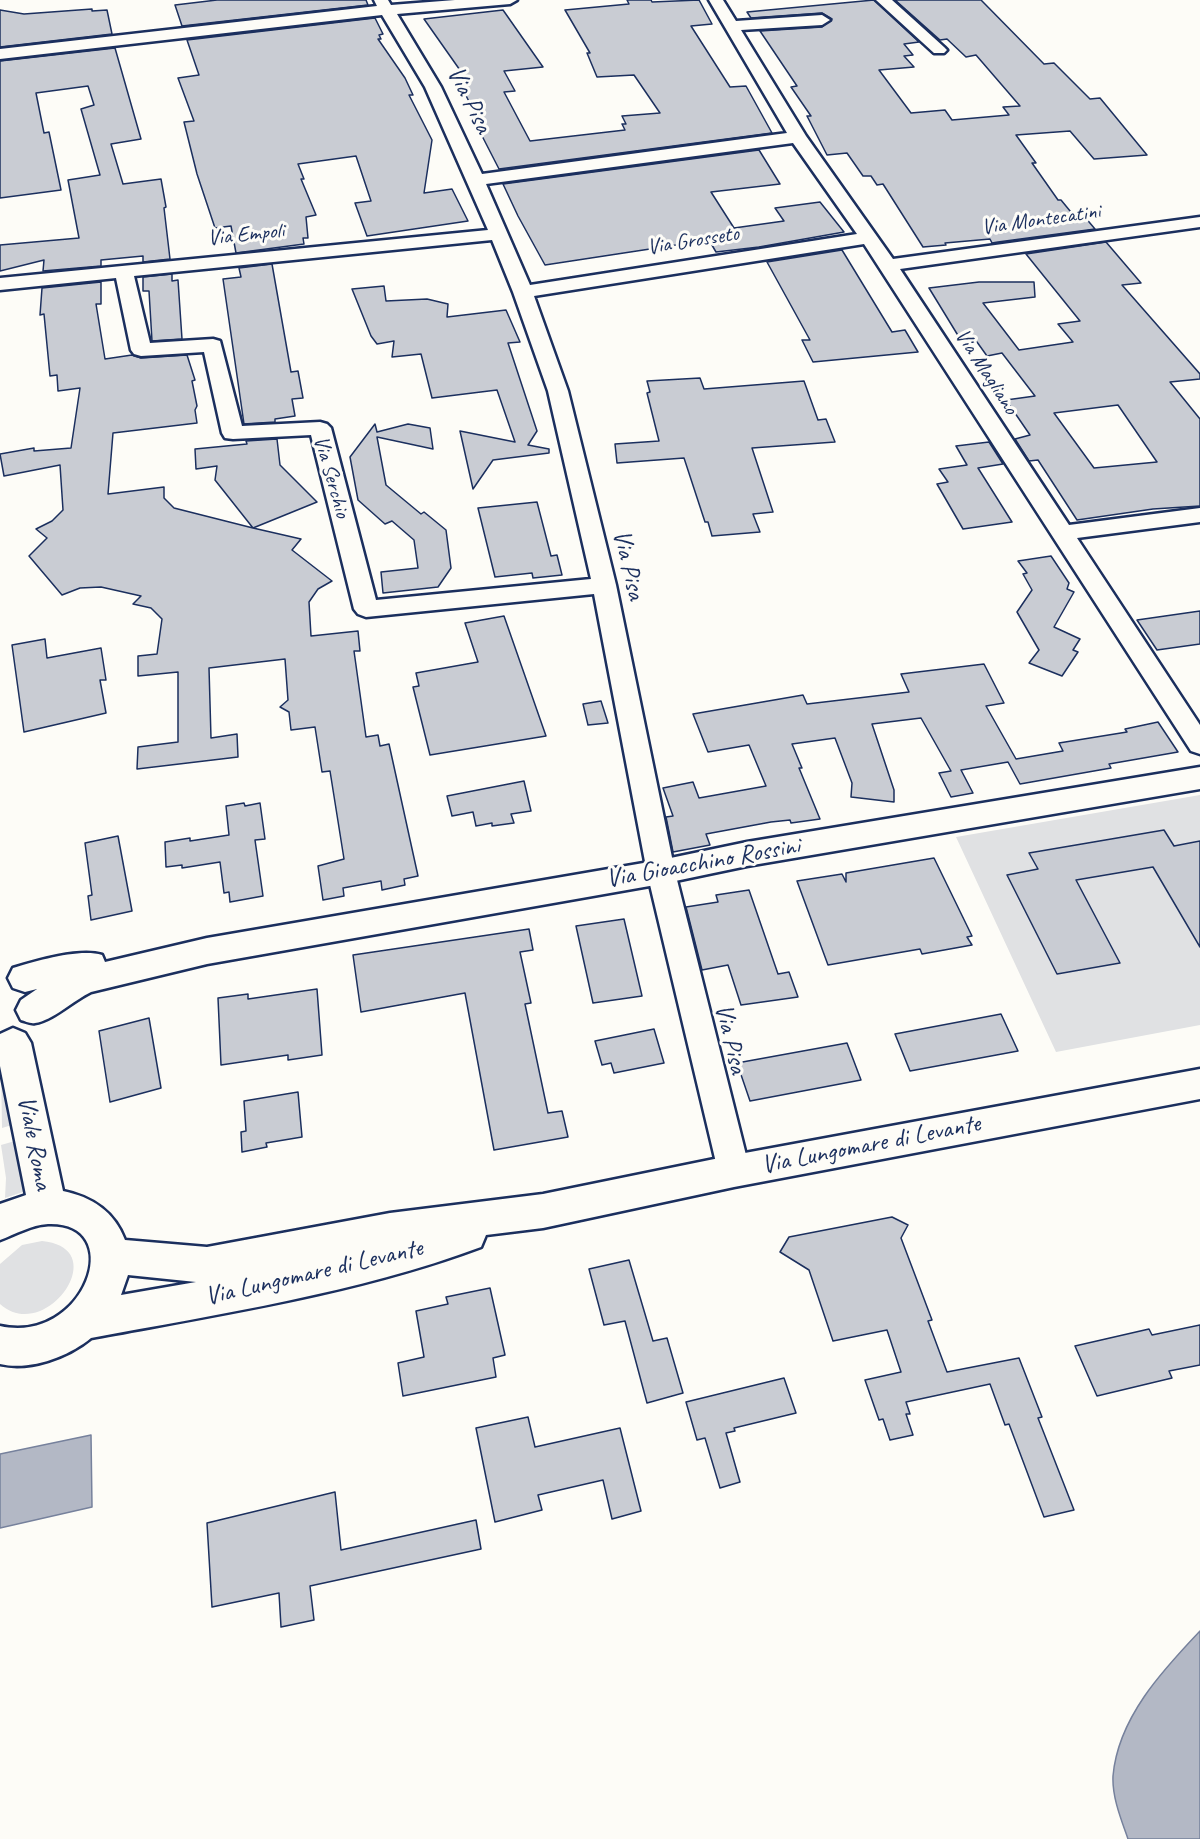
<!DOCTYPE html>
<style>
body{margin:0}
canvas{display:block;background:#fdfcf7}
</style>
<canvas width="1200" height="1839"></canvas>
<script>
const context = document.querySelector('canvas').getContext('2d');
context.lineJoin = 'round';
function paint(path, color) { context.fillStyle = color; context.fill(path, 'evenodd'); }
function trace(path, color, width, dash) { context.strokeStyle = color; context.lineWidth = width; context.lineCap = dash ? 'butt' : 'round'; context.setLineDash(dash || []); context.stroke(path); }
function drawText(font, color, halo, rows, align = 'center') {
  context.font = font + ' Caveat,sans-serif'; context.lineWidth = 6; context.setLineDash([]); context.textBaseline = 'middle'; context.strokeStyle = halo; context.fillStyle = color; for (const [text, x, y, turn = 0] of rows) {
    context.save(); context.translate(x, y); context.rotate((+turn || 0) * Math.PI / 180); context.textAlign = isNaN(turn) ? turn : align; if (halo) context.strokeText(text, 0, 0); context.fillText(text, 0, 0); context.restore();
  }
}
const green = new Path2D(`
 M1200 795V1025L1056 1052 956 837Z
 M1 1066 12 1125 2 1128Z
 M15 1141 29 1190 5 1198 6 1178 1 1145Z
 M42 1241C115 1248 45 1345 0 1304V1264L22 1245Z`);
const water = new Path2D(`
 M91 1435 92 1507 0 1528V1454Z
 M1200 1631V1839H1128C1121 1819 1112 1797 1113 1776 1118 1718 1162 1671 1200 1631Z`);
const building = new Path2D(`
 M217 0H366L368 5 182 26 175 5Z
 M627 0H651L652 2 699 0 712 24 691 26 730 87 746 86 772 133 499 169 479 130 483 129 455 74 462 73 424 19 503 10 543 67 504 71 515 91 504 92 530 141 625 130 622 124H626L622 116 660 113 634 75 597 77 587 53H590L565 10 629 4Z
 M874 0 919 42 904 44 913 55 904 56 914 67 879 70 911 113 945 110 952 120 1009 115 1003 107 1020 106 976 55 966 57 947 39 940 40 895 0H981L1044 64 1054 63 1090 99 1100 98 1147 155 1094 159 1070 131 1016 135 1036 163H1032L1058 200H1061L1075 217 1084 216 1095 229 998 242 992 243 990 239 945 243 946 245 923 247 883 184 877 185 871 176H863L847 153 827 155 807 116H811L791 87 797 86 760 31 822 27 832 19 822 13 751 18 747 12Z
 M92 9V11L107 10 112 34 0 47V10L24 14Z
 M375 18 383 34 379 35 381 39H378L405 78 413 95H409L432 140 424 193 452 189 468 221 367 236 355 203 371 201 356 156 298 164 304 179H301L316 215 306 217 308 238H303L304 244 236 253 231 226 215 228 197 174 184 122 194 121 178 78 199 75 187 40Z
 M115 48 141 139 111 144 123 184 161 179 166 207 164 208 170 259 143 262V256L101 260V266L43 271 44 260 0 271V245L79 238 68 180 100 175 81 109 94 105 88 86 36 93 44 133 49 132 61 190 0 198V61Z
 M759 150 780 184 711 192 734 228 784 221 775 208 820 202 844 232 759 247 716 252 709 240 545 265 518 216 503 184Z
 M1106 242 1141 283 1122 285 1200 374V379L1170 382 1200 419V506L1153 509 1077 520 1038 460 1029 461 1015 439 1030 435 1006 400 1035 396 1002 353 987 356 977 342H962L929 288 979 282H1034L1035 297 983 303 1019 350 1073 342 1058 324 1080 321 1026 254ZM1118 405 1157 462 1094 468 1054 413Z
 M842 250 892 332 905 330 918 352 813 362 802 340H810L767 262Z
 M272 264 291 372 298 371 303 398 292 399 295 416 275 419V422L244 424 223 279 241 277 239 268Z
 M172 274V281L178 280 182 339 152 341 149 291H143V277Z
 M101 282V304H96L105 359 132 355 141 358 187 355 195 380 192 381 197 406 195 410 197 423 113 433 108 494 164 487V498L174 508 253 528 215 480 217 466 196 469 195 449 247 444 246 441 277 439 280 465 317 502 253 528 301 539 292 550 332 581 318 589 309 602 311 636 358 631 360 651H354L366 737 378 735 380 746 389 744 418 876 404 879 405 885 382 890 381 881 343 888 344 896 323 900 318 866 344 859 330 771 322 772 315 727 291 730 289 712 280 707 288 700 285 659 209 668 211 738 237 734 238 757 137 769 138 747 178 742V672L138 676V656L157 654 162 619 151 608 133 604 141 596 101 587 80 588 62 595 29 556 47 538 36 529 52 521 63 510 60 465 4 476 0 454 34 448V451L71 448 80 388 58 391 57 375 50 376 44 314 40 315 42 288Z
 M384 286 386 301 427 299 448 304 447 317 506 310 520 342 508 343 537 431 528 445 549 449V453L493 460 473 489 460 431 515 442 497 390 432 398 421 354 392 357 394 341 377 344 371 336 352 289Z
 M700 378 704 389 804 381 818 420 826 419 835 442 752 448 773 512 753 514 760 532 712 536 708 522H705L684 458 617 463 615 444 659 441 647 393 650 392 647 381Z
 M375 424 377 432 408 424 430 428 433 449 377 437 386 485 421 514 424 512 446 530 451 568 438 587 383 593 381 572 418 568 414 540 392 521 385 524 358 500 350 457Z
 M989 442 1003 464 978 468 1012 522 963 529 937 484 948 482 939 469 967 465 956 446Z
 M537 502 551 556 557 555 562 575 533 578 532 573 495 577 478 508Z
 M1051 556 1069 583 1067 589 1074 592 1054 627 1080 639 1073 650 1078 652 1062 676 1029 663 1039 650 1017 612 1032 590 1023 574 1027 573 1018 561Z
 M1200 611V644L1157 650 1137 620Z
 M504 616 546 736 430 755 413 687 419 686 416 673 478 662 465 623Z
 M45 639 47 658 101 648 106 680H100L106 713 24 732 12 645Z
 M984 664 1004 703 986 706 1016 759 1063 751 1059 743 1127 732 1125 729 1158 722 1178 752 1109 764 1111 768 1020 784 1008 762 961 770 973 793 951 797 939 773 951 771 921 718 872 724 894 790V802L851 797 852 783 835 738 792 744 802 768H799L820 819 791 823 790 820 771 822 706 834 710 845 673 852 666 817 673 816 663 788 693 782 699 798 766 786 749 745 708 752 693 714 803 695 807 704 909 692 901 674Z
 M601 701 608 723 588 725 583 704Z
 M524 781 531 811 511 814 514 823 492 826V823L476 826 473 812 452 816 447 796Z
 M244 803 245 806 260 803 265 839 255 840 263 896 230 902 229 892 224 893 220 862 182 868V865L166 867 165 842 190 838V841L229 835 226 806Z
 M1164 830 1174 846 1200 841V947L1153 867 1076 880 1120 963 1057 974 1007 875 1038 869 1029 853Z
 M118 836 132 911 91 920 88 896 92 895 85 843Z
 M934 858 972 936 967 937 972 945 922 954 920 949 828 965 797 881 842 874 846 882V873Z
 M749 890 778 974 789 972 798 997 741 1005 728 965 702 970 686 907 718 902 716 895Z
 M624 919 642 996 593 1003 576 926Z
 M529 929 533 950 520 952 531 1003 525 1004 548 1113 562 1111 568 1137 494 1150 465 993 361 1012 353 955Z
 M317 989 322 1055 288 1060V1055L221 1065 218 998 248 994V999Z
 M1001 1014 1018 1051 910 1071 895 1034Z
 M149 1018 161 1088 110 1102 99 1031Z
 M654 1029 664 1063 614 1073 611 1063 602 1065 595 1041Z
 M847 1043 861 1080 750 1101 737 1063Z
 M298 1092 302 1137 266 1143 267 1147 242 1152 241 1132 246 1131 244 1101Z
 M892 1217 908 1225 901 1238 932 1320 928 1321 947 1372 1019 1358 1042 1417 1038 1418 1074 1510 1044 1517 1009 1424 1005 1425 990 1384 906 1402 910 1414H906L913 1435 890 1440 883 1419 879 1420 865 1380 901 1372 887 1330 833 1341 809 1270 780 1252 789 1237Z
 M629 1260 653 1341 667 1338 683 1393 647 1403 625 1321 604 1325 589 1269Z
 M490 1288 505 1355 493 1358 496 1377 403 1396 398 1363 424 1357 416 1311 448 1304 446 1297Z
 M1200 1325V1365L1169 1371 1172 1378 1097 1396 1075 1346 1149 1329 1152 1335Z
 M784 1378 796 1413 734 1428 735 1431 726 1433 740 1482 720 1488 705 1438 697 1440 686 1402Z
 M528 1417 535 1447 620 1428 641 1511 612 1519 603 1480 538 1495 542 1510 495 1522 476 1428Z
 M335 1492 341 1550 476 1520 481 1549 310 1586 314 1620 281 1627 279 1593 212 1607 207 1523Z`);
const street = new Path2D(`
 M374 0H388L391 5 455 0H517L510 4 397 14 441 87 482 174 787 133 709 0H723L736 21 822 15 830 20 822 25 741 30 806 136 893 259 1200 217V227L900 269 1069 525 1200 508V522L1077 538 1200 725V754L1191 751 864 244 534 296 568 391 616 585 675 872 750 1171 745 1181 734 1185 723 1181 718 1171 647 872 594 594 366 617 358 614 354 609 311 435 233 439 225 438 222 433 204 352 141 356 134 354 131 350 116 278 0 290V278L488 230 425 87 382 15 0 59V49L377 6ZM793 143 857 234 530 285 486 184ZM492 240 513 292 548 391 591 579 376 600 331 428 327 424 320 422 242 426 220 341 213 339 150 343 134 276Z
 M876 0H892L944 47 947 50 944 53H934Z`);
const secondary = new Path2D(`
 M1200 767V789L747 866 661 884 207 964 91 992C74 1000 52 1021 35 1023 30 1024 25 1021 21 1020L16 1010 21 1000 37 989 25 992 13 988 8 978 13 968C36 961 80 948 102 955L105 962 207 938 661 860 747 842Z
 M13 1028 25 1033 31 1043 63 1191C92 1197 114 1211 125 1240L207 1247 390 1213 543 1194 734 1155 1200 1069V1099L734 1187 543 1228 486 1235 481 1247C358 1293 219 1314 91 1338 68 1357 30 1371 0 1364V1326C85 1345 129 1221 48 1224 31 1225 16 1234 0 1240V1204L26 1195 0 1066V1034ZM128 1275 196 1282 121 1295Z`);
const farStreetnames = [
 ["Via Montecatini",1041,220,-8],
 ["Via Empoli",246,235,-6],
 ["Via Grosseto",693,241,-9],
 ["Via Magliano",986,372,57],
 ["Via Serchio",331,477,74]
];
const streetNames = [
 ["Via Pisa",469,100,64],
 ["Via Pisa",628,565,77],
 ["Via Gioacchino Rossini",703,863,-10],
 ["Via Pisa",730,1039,77],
 ["Viale Roma",34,1143,79],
 ["Via Lungomare di Levante",871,1145,-11],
 ["Via Lungomare di Levante",314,1273,-13]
];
paint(green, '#e0e1e3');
paint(water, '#b3b8c5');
trace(water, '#76819c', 1.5);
paint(building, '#c9ccd3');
trace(building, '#1b2f5e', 1.5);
trace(street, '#1b2f5e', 5);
trace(secondary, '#1b2f5e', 5);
paint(street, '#fdfcf7');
paint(secondary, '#fdfcf7');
drawText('22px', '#1b2f5e', '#fdfcf7', farStreetnames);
drawText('26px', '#1b2f5e', '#fdfcf7', streetNames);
</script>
